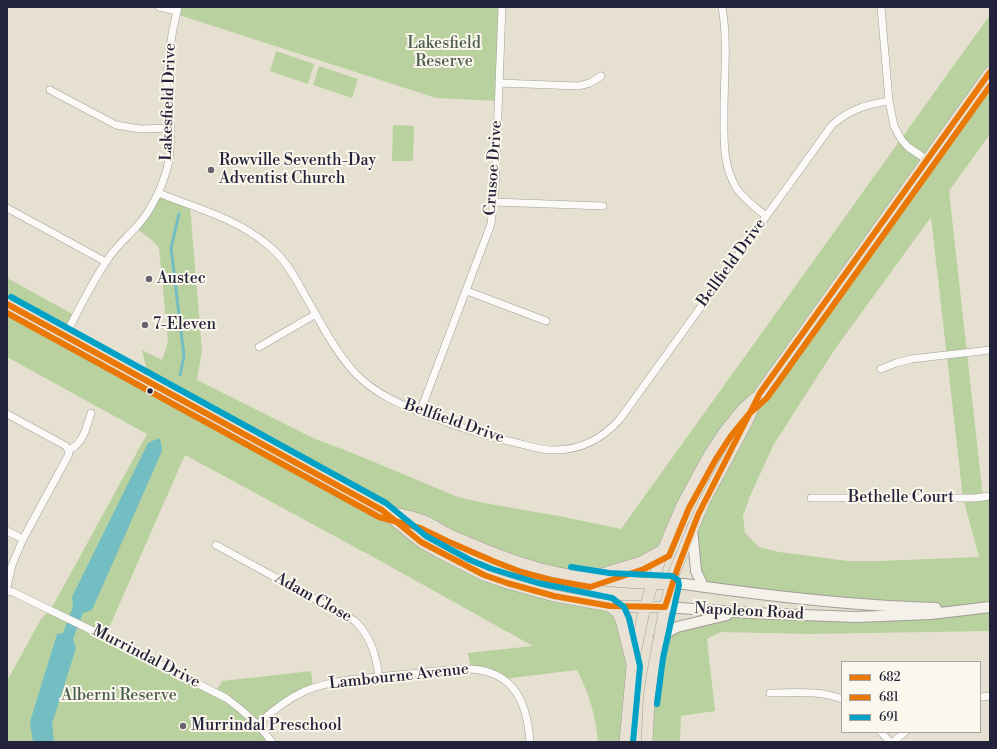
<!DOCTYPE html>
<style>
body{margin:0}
#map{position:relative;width:997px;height:749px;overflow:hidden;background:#e6e0d0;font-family:"Libre Bodoni",serif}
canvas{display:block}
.frame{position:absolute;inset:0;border:8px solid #22223b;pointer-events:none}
.legend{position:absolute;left:841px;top:661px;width:140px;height:72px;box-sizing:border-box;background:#fbf7ec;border:1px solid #a4a2a5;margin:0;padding:5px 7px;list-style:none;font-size:12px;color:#22223b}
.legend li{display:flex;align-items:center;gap:8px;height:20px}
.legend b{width:20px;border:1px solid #a4a2a5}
</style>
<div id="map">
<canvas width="997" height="749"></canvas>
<div class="frame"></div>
<ul class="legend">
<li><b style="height:5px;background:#e97806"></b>682</li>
<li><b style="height:5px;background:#e97806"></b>681</li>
<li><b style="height:5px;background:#02a2c7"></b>691</li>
</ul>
</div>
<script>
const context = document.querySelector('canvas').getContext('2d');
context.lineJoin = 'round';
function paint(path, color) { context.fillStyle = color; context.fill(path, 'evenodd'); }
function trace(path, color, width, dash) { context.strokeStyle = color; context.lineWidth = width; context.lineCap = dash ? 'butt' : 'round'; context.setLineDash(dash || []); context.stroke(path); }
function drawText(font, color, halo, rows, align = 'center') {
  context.font = font + ' "Libre Bodoni",serif'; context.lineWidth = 4; context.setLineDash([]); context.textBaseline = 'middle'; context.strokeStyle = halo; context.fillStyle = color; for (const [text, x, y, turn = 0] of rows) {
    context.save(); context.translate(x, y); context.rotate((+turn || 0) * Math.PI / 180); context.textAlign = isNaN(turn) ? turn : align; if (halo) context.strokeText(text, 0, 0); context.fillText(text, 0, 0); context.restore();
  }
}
const green = new Path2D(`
 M178 7H502L498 101 436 98 176 14Z
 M990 15V134L949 191 983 497 990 496V631L809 634 721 632 707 639 715 711 681 716 680 742H647L659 637 737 612 886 617 900 607 703 586 692 528 759 395 725 431 663 550 588 579 553 572 383 510 460 563 618 613 632 667 625 742H598C595 712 590 697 577 670L503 679 471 669 468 653 533 646 375 558 185 455 105 637 216 692 222 681 311 671 313 688 258 723 272 742H7V681L41 619 50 610 55 602 147 434 7 357V278L76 316 65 335 149 381 142 350 162 360 168 342 159 248 153 241 136 228 158 193 190 206 202 351 197 380 315 439 350 452 458 497 484 503 564 517 621 529ZM931 217 963 498 979 557 880 561H848L779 552 759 547 745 533 743 516 750 496 774 444 835 349Z
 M276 51 314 64 308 84 270 71Z
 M319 66 358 79 352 98 313 85Z
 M393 125 414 126 413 161H392Z`);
const water = new Path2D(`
 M159 438 161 442 162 451 92 610 83 613 73 639 76 648 52 724 54 742H33L30 722 57 634 63 633 73 607 72 597 148 443Z`);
const stream = new Path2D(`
 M179 214 171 248 184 356 180 375`);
const minor = new Path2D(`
 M159 7 177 11
 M722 7C728 41 724 77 724 111 724 139 722 165 737 189 745 200 756 208 766 216
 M881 7 889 101 894 126 901 139 908 147 927 160
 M499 83 578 86 590 83 601 76
 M50 90 116 125 140 129 171 128
 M158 193C197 208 238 219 269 246 284 258 294 275 303 292 319 319 333 349 355 373 376 395 402 405 430 416 458 427 485 436 513 442 527 445 541 451 555 450 582 450 603 438 620 419L832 125C849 110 867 104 889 101
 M494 202 603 206
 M7 208 106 262
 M467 291 546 321
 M65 336C79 310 91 283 108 259 116 246 128 237 138 225 152 209 161 189 167 169 174 142 168 115 167 88 167 60 171 34 178 7
 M259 347 316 314
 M881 369 896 363 911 359 990 350
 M420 412 491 224 495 190 502 7
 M7 414 66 446 68 450 69 454 23 539 12 565 7 587
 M68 450C83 446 87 425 91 413
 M811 498H975L990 496
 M7 531 23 539
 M216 545 355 621C371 637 376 655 379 677
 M7 591 13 592 89 629 226 698C244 711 259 724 272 742
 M770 693C793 693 820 690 842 699
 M980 697 990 696
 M258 724C273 710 287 699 305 691 333 679 368 678 398 675 422 673 446 669 471 669 515 672 527 703 530 742
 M881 732 890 742
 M893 742 905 732`);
const secondary = new Path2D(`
 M692 528 696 571 703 586
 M671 584H684C768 596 851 606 936 608
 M665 607 751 613 856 617 931 614 990 607
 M659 637 677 627 727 615`);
const primary = new Path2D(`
 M7 304 382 510 421 542 437 551 484 575 507 583 554 596 610 606 665 607
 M386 511C398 514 413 516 424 521 433 524 440 530 448 534 464 541 480 548 496 554 553 577 610 583 671 584
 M592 577 641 562 663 550
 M610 606 618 613 621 620 632 664
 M625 742 632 667 645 607 663 550 682 505 709 455 725 431 743 409 755 398
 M647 742 649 699 652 677 665 607 674 573 704 502 746 424 760 393 990 72`);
const bus1 = new Path2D(`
 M7 304 382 510 421 542 484 575 507 583 554 596 610 606 665 607 678 567 698 515 760 393 990 72`);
const bus2 = new Path2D(`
 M7 313 379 517 420 528 447 541 493 561 521 572 551 580 590 587 644 569 669 556 689 508 716 459 731 436 749 414 767 398 990 86`);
const bus3 = new Path2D(`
 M11 297 386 503 426 536 470 560 492 569 538 583 612 598 624 607 629 618 640 666 633 742
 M571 567 609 573 672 576 678 580 679 585 663 658 657 704`);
const markers = [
 [211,170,4,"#67646f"],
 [149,279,4,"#67646f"],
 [145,325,4,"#67646f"],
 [150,391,3.5,"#22223b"],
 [183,726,4,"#67646f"]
];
const parkNames = [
 ["Lakesfield",444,44],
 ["Reserve",444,62],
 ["Alberni Reserve",119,696]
];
const streetNames = [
 ["Lakesfield Drive",169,102,-88],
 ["Crusoe Drive",494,168,-86],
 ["Bellfield Drive",732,263,-54],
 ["Bellfield Drive",454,422,19],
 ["Bethelle Court",901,498],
 ["Adam Close",313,598,29],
 ["Napoleon Road",749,612,3],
 ["Murrindal Drive",146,657,27],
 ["Lambourne Avenue",399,677,-6]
];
const poiNames = [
 ["Rowville Seventh-Day",219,161],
 ["Adventist Church",219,179],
 ["Austec",157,279],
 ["7-Eleven",153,325],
 ["Murrindal Preschool",191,726]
];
paint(green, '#b8d19e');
paint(water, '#72bec3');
trace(stream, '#72bec3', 3);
trace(minor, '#a19e98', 8);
trace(secondary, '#a19e98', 12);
trace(primary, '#a19e98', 12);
trace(minor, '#fbfaf8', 7);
trace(secondary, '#f4f0ea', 10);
trace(primary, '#e9e2d4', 11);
trace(bus1, '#e97806', 6);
trace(bus2, '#e97806', 6);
trace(bus3, '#02a2c7', 6);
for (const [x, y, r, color] of markers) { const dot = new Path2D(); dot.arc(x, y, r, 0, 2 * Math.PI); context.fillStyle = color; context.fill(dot); trace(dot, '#fbf7ec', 1.5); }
drawText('16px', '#4a5b4f', '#fbf7ec', parkNames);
drawText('16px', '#22223b', '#fbf7ec', streetNames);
drawText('16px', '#22223b', '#fbf7ec', poiNames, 'left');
</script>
